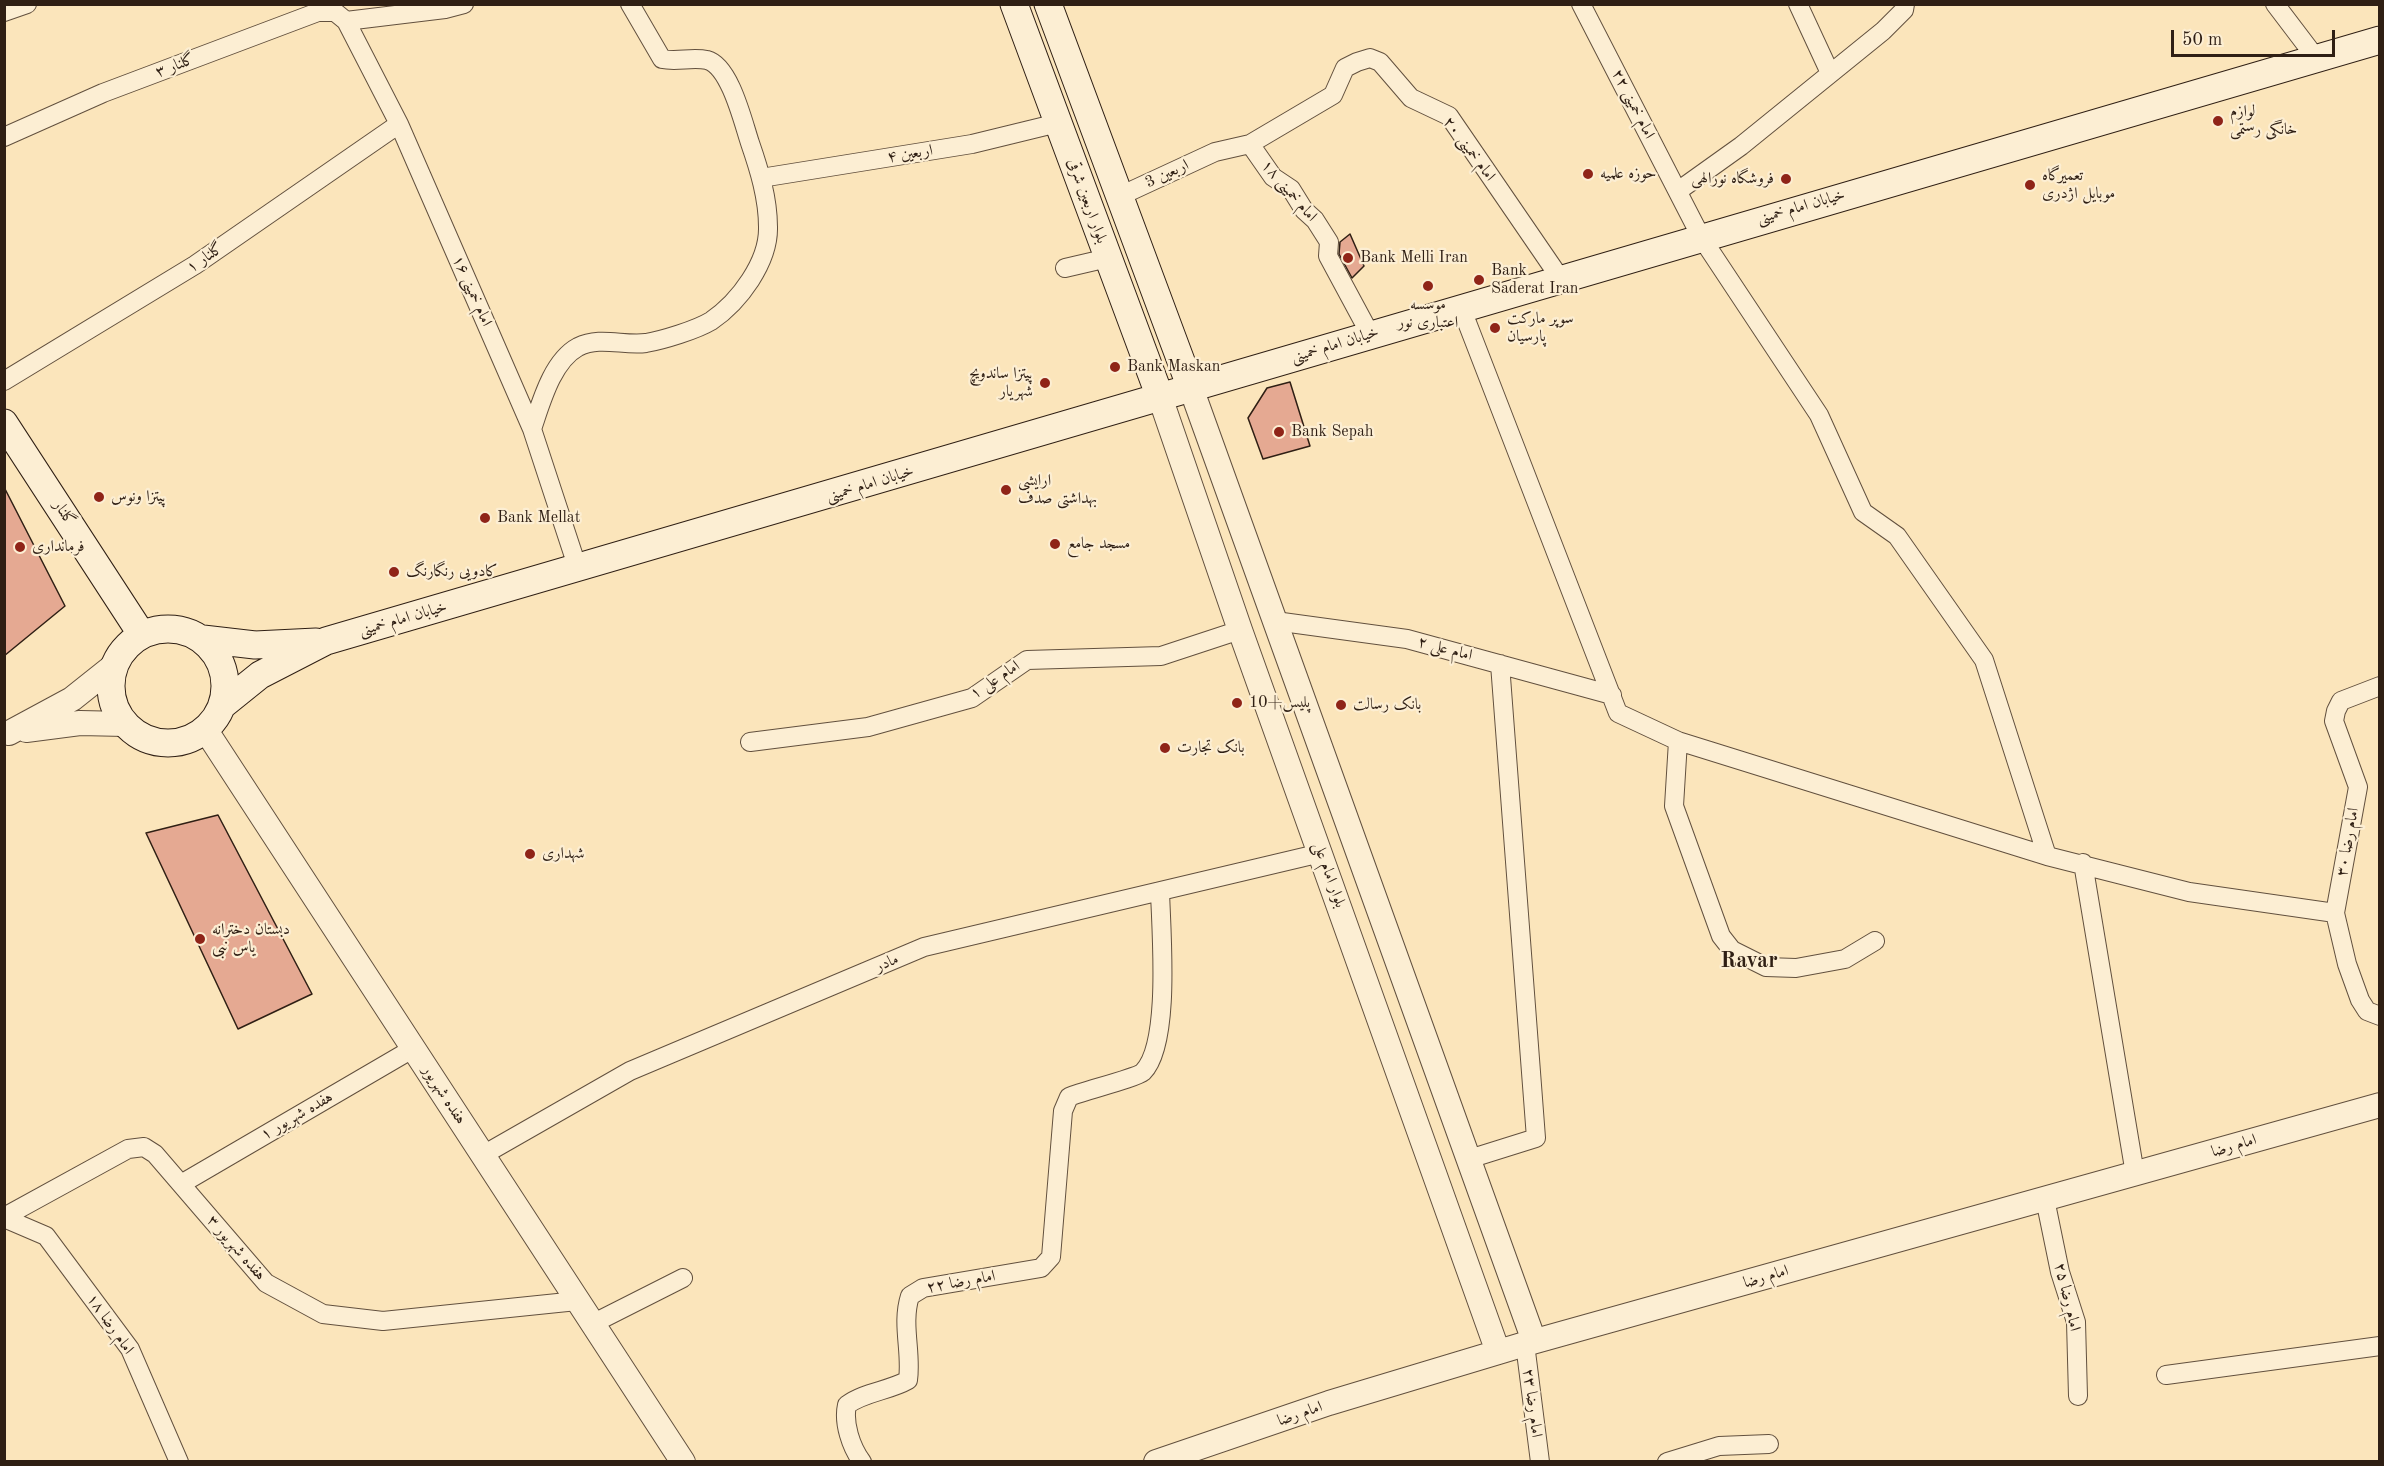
<!DOCTYPE html>
<meta charset="utf-8">
<style>
body{margin:0}
#map{position:relative;width:2384px;height:1466px;overflow:hidden;background:#fbe5bb;font-family:"Old Standard TT",serif}
canvas{display:block}
.frame{position:absolute;inset:0;border:6px solid #2f1f14;pointer-events:none}
.scale{position:absolute;left:2171px;top:30px;width:164px;height:27px;box-sizing:border-box;border:3px solid #2f1f14;border-top:0;padding-left:8px;font-size:18px;line-height:21px;white-space:nowrap;color:#2f1f14;-webkit-text-stroke:4px #fceed3;paint-order:stroke}
</style>
<div id="map">
<canvas width="2384" height="1466"></canvas>
<div class="frame"></div>
<div class="scale">50 m</div>
</div>
<script>
const context = document.querySelector('canvas').getContext('2d');
context.lineJoin = 'round';
function paint(path, color) { context.fillStyle = color; context.fill(path, 'evenodd'); }
function trace(path, color, width, dash) { context.strokeStyle = color; context.lineWidth = width; context.lineCap = dash ? 'butt' : 'round'; context.setLineDash(dash || []); context.stroke(path); }
function drawText(font, color, halo, rows, align = 'center') {
  context.font = font + ' "Old Standard TT",Amiri,serif'; context.lineWidth = 4.5; context.setLineDash([]); context.textBaseline = 'middle'; context.strokeStyle = halo; context.fillStyle = color; for (const [text, x, y, turn = 0] of rows) {
    context.save(); context.translate(x, y); context.rotate((+turn || 0) * Math.PI / 180); context.textAlign = isNaN(turn) ? turn : align; if (halo) context.strokeText(text, 0, 0); context.fillText(text, 0, 0); context.restore();
  }
}
const building = new Path2D(`
 M1350 234 1364 266 1352 278 1339 254 1340 242Z
 M1290 382 1310 446 1263 459 1248 418 1267 388Z
 M4 487 65 606 4 656Z
 M218 815 312 994 238 1029 146 833Z`);
const minor = new Path2D(`
 M1581 4 1701 237 1819 415 1863 512 1897 536 1984 660 2047 856
 M1798 4 1830 73
 M2275 4 2316 58
 M4 12 27 4
 M346 21 445 9 464 4
 M4 137 103 93 318 12H335L346 21 399 124 532 429 578 569
 M1250 144 1333 95 1345 68 1357 62 1370 58 1380 62 1411 98 1449 116 1560 278
 M761 178 972 144 1058 123
 M1678 191 1741 146 1883 31 1904 10 1905 4
 M1120 196 1215 152 1250 144 1273 177 1291 189 1304 210 1315 220 1329 242 1328 256 1370 334
 M1065 268 1108 258
 M1461 307 1618 713 1678 741 2047 856 2189 892 2335 913
 M4 381 195 265 399 124
 M532 429C541 403 552 361 578 347 600 336 623 346 646 343 663 340 696 330 711 321 739 302 769 262 768 227 768 198 759 169 750 143 743 122 730 66 707 60 692 57 677 62 662 59L630 4
 M1275 621 1407 639 1612 695
 M2380 686 2341 701 2336 711 2334 721 2358 787 2335 913 2347 964 2360 1000 2367 1011 2380 1016
 M1678 741 1674 806 1721 936 1732 950 1766 967 1796 968 1845 959 1875 941
 M750 742 868 727 972 698 1027 660 1161 656 1240 630
 M2083 863 2135 1174
 M483 1155 630 1071 924 947 1321 853
 M1469 1159 1536 1138 1500 664
 M181 1184 414 1048
 M2045 1199 2060 1272 2076 1322 2078 1396
 M4 1217 128 1149 144 1147 155 1154 266 1283 323 1314 383 1321 577 1301
 M4 1218 46 1236 130 1349 179 1462
 M592 1324 683 1278
 M1525 1344 1540 1462
 M2166 1375 2380 1346
 M862 1462C851 1447 843 1423 847 1405 864 1392 889 1391 908 1380 912 1352 901 1324 910 1296L923 1288 1041 1268 1051 1257 1063 1111 1069 1097C1083 1091 1136 1078 1143 1072 1171 1044 1161 931 1160 891
 M1667 1462 1719 1446 1769 1444`);
const tertiary = new Path2D(`
 M1191 388 1534 1341
 M1160 397 1240 630 1498 1352
 M205 729 683 1462
 M26 730 80 723 125 724
 M9 733 72 699 116 664
 M1156 1462 1329 1403 1525 1344 2380 1105`);
const secondary = new Path2D(`
 M1014 4 1160 397
 M1048 4 1191 388
 M4 423 142 635
 M111 686a57 57 0 1 1 114 0a57 57 0 1 1-114 0Z
 M203 639 255 645 316 642
 M224 704 260 675 326 641C1011 444 1694 237 2380 40`);
const markers = [
 [2218,121,6,"#8f2418"],
 [1588,174,6,"#8f2418"],
 [1786,179,6,"#8f2418"],
 [2030,185,6,"#8f2418"],
 [1348,258,6,"#8f2418"],
 [1479,280,6,"#8f2418"],
 [1428,286,6,"#8f2418"],
 [1495,328,6,"#8f2418"],
 [1115,367,6,"#8f2418"],
 [1045,383,6,"#8f2418"],
 [1279,432,6,"#8f2418"],
 [1006,490,6,"#8f2418"],
 [99,497,6,"#8f2418"],
 [485,518,6,"#8f2418"],
 [1055,544,6,"#8f2418"],
 [20,547,6,"#8f2418"],
 [394,572,6,"#8f2418"],
 [1237,703,6,"#8f2418"],
 [1341,705,6,"#8f2418"],
 [1165,748,6,"#8f2418"],
 [530,854,6,"#8f2418"],
 [200,939,6,"#8f2418"]
];
const streetNames = [
 ["گلنار ۳",175,66,-21],
 ["امام خمینی ۲۲",1633,104,63],
 ["امام خمینی ۲۰",1469,149,53],
 ["اربعین ۴",910,154,-9],
 ["اربعین 3",1167,174,-25],
 ["امام خمینی ۱۸",1289,191,49],
 ["بلوار اربعین شرقی",1087,201,70],
 ["خیابان امام خمینی",1801,207,-16],
 ["گلنار ۱",205,258,-34],
 ["امام خمینی ۱۶",472,291,66],
 ["خیابان امام خمینی",1335,345,-17],
 ["خیابان امام خمینی",870,484,-17],
 ["گلنار",64,513,57],
 ["خیابان امام خمینی",403,619,-16],
 ["امام علی ۲",1445,649,15],
 ["امام علی ۱",995,680,-33],
 ["امام رضا ۳۰",2348,842,-80],
 ["بلوار امام علی",1329,875,70],
 ["مادر",887,963,-23],
 ["هفده شهریور",444,1095,57],
 ["هفده شهریور ۱",297,1116,-30],
 ["امام رضا",2234,1146,-16],
 ["هفده شهریور ۳",236,1248,49],
 ["امام رضا",1766,1277,-16],
 ["امام رضا ۲۲",961,1282,-10],
 ["امام رضا ۲۵",2067,1297,77],
 ["امام رضا ۱۸",110,1324,55],
 ["امام رضا ۲۳",1532,1403,83],
 ["امام رضا",1300,1414,-19]
];
const poiNames = [
 ["لوازم",2230,112],
 ["خانگی رستمی",2230,130],
 ["حوزه علمیه",1600,174],
 ["تعمیرگاه",2042,176],
 ["موبایل اژدری",2042,194],
 ["فروشگاه نورالهی",1774,179,"right"],
 ["Bank Melli Iran",1360,258],
 ["Bank",1491,271],
 ["Saderat Iran",1491,289],
 ["موسسه",1428,305,"center"],
 ["اعتباری نور",1428,323,"center"],
 ["سوپر مارکت",1507,319],
 ["پارسیان",1507,337],
 ["Bank Maskan",1127,367],
 ["پیتزا ساندویچ",1033,374,"right"],
 ["شهریار",1033,392,"right"],
 ["Bank Sepah",1291,432],
 ["ارایشی",1018,481],
 ["بهداشتی صدف",1018,499],
 ["پیتزا ونوس",111,497],
 ["Bank Mellat",497,518],
 ["مسجد جامع",1067,544],
 ["فرمانداری",32,547],
 ["کادویی رنگارنگ",406,572],
 ["پلیس+10",1249,703],
 ["بانک رسالت",1353,705],
 ["بانک تجارت",1177,748],
 ["شهداری",542,854],
 ["دبستان دخترانه",212,930],
 ["یاس نبی",212,948]
];
const districtNames = [
 ["Ravar",1749,961]
];
paint(building, '#e5a992');
trace(building, '#2f1f14', 1.5);
trace(minor, '#62503e', 20);
trace(tertiary, '#62503e', 26);
trace(secondary, '#2f1f14', 29);
trace(minor, '#fceed3', 18);
trace(tertiary, '#fceed3', 24);
trace(secondary, '#fceed3', 27);
for (const [x, y, r, color] of markers) { const dot = new Path2D(); dot.arc(x, y, r, 0, 2 * Math.PI); context.fillStyle = color; context.fill(dot); trace(dot, '#fceed3', 2); }
drawText('16px', '#2f1f14', '#fceed3', streetNames);
drawText('16px', '#2f1f14', '#fceed3', poiNames, 'left');
drawText('bold 22px', '#2f1f14', '#fceed3', districtNames);
</script>
